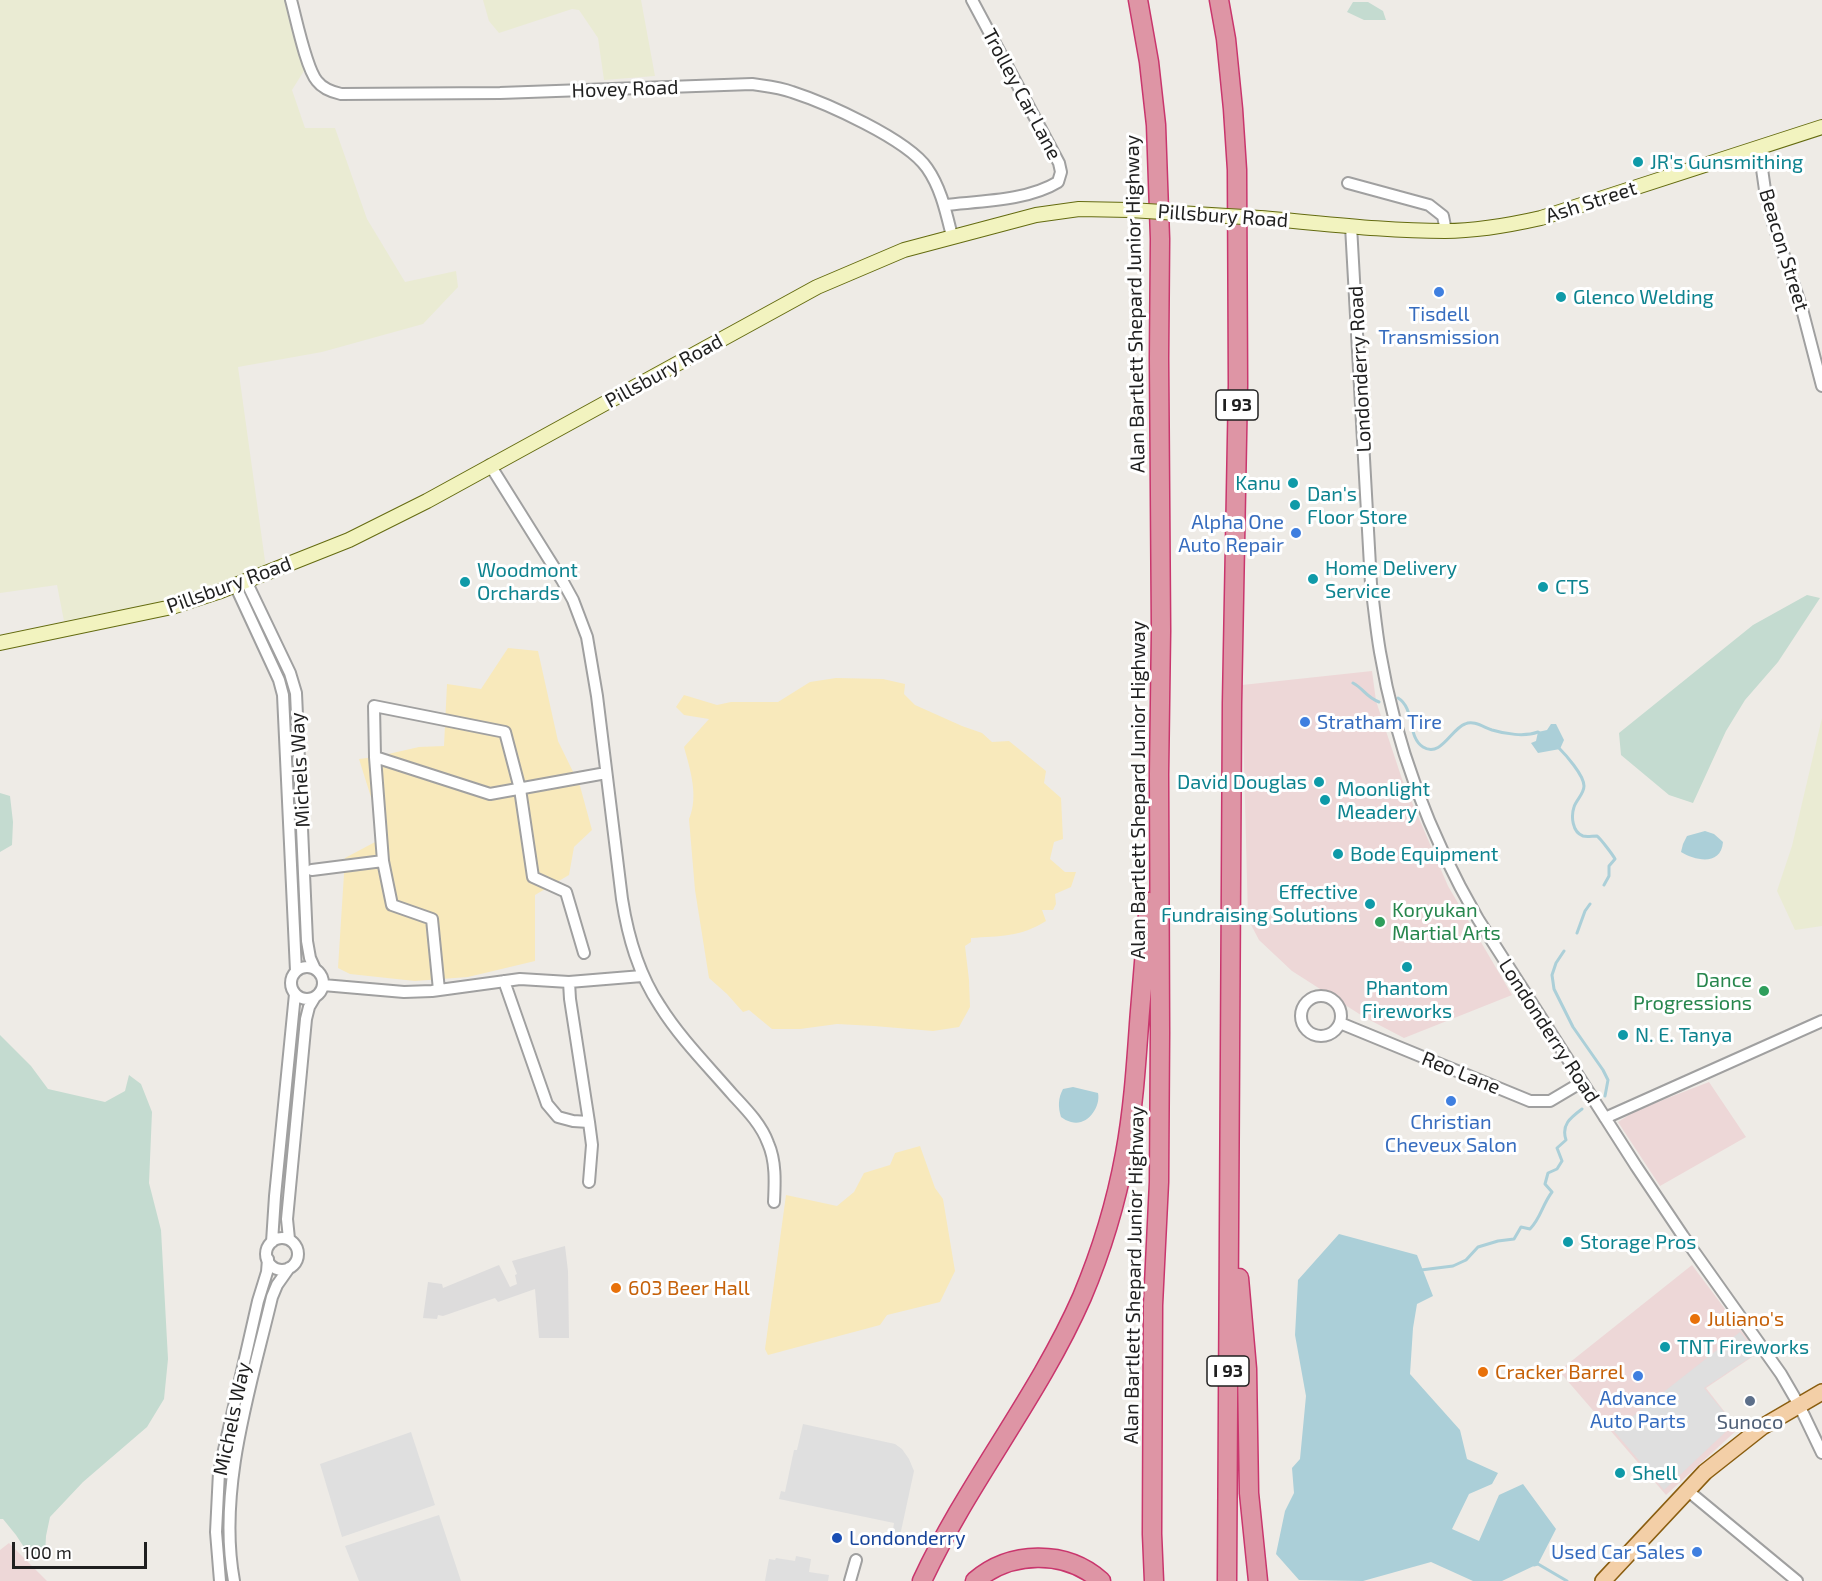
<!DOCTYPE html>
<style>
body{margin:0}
#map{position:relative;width:1822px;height:1581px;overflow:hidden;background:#eeebe6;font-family:"Exo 2",sans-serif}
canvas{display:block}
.scale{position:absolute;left:12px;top:1542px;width:135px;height:27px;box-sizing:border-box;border:3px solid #1f1f1f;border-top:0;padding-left:8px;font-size:18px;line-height:21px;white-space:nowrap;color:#1f1f1f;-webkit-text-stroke:4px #fff;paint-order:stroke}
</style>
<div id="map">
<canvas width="1822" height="1581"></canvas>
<div class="scale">100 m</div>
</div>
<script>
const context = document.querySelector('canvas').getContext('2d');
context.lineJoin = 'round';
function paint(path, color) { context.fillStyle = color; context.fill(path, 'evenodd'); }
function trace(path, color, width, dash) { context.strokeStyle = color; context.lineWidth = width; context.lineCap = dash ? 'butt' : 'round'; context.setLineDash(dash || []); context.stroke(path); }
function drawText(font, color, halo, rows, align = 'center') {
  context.font = font + ' "Exo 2",sans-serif'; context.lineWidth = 6; context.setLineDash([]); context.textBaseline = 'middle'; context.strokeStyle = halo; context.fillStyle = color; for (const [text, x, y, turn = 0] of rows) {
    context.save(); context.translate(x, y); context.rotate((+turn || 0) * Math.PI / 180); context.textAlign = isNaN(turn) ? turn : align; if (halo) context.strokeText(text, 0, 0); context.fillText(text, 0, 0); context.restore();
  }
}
const residential = new Path2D(`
 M565 1246 568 1271 569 1338H539L535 1289 498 1302 495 1298 443 1316 438 1315 437 1319 423 1318 428 1282 442 1284 443 1288 499 1265 510 1287 517 1284 515 1275 517 1274 512 1261Z`);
const commercial = new Path2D(`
 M1372 671 1376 701 1402 779 1448 886 1512 995 1404 1038 1364 1017 1292 971 1259 940 1248 919 1242 685Z
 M1709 1082 1746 1137 1660 1186 1618 1122 1637 1110Z
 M1692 1265 1758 1353 1706 1388 1738 1429 1666 1495 1559 1371Z
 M9 1543 47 1581H0V1550Z`);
const farmland = new Path2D(`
 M0 0H288L307 66 292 90 305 128H335L367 219 405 282 456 271 458 287 423 324 322 352 238 367 266 568 153 604 64 621 57 585 0 593Z
 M483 0H641L655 76 604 80 598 38 579 10 572 9 499 33 489 21Z
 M1822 718V926L1795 930 1777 891 1792 846Z`);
const wetland = new Path2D(`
 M1353 2H1368L1383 11 1386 20H1364L1347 12Z
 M1807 595 1820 598 1778 662 1745 700 1726 731 1693 803 1669 795 1621 755 1619 733 1753 625Z
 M0 793 10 796 13 822 12 845 0 852Z
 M0 1035 31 1066 48 1089 105 1102 125 1091 129 1075 141 1084 152 1112 149 1183 161 1230 168 1359 164 1399 147 1427 83 1482 50 1517 46 1536 45 1555 33 1561 16 1535 3 1519H0Z`);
const sand = new Path2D(`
 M508 648 538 651 558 741 580 786 592 830 574 847 569 875 535 895V961L468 977 415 981 350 974 338 968 345 858 377 841 381 829 359 759 375 757 419 747 444 746 447 684 481 689Z
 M836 678 883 679 905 684 904 694 915 705 962 726 982 733 992 742 1009 741 1046 771 1044 783 1061 798 1063 839 1054 842 1050 859 1065 872H1076L1071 887 1055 894 1056 904 1053 910H1042L1046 921C1021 937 999 936 971 938V942L965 946 969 980 970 1007 959 1027 933 1031 874 1026 837 1024 800 1029H772L749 1010 743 1012 727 994 709 978 695 890 689 819C699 796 690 769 684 747L709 719 684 715 676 707 684 695 717 705 731 702H778L810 682Z
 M920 1146 935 1188 943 1199 955 1271 940 1302 887 1315 880 1325 768 1355 765 1349 786 1195 837 1206 854 1192 864 1173 890 1165 895 1153Z`);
const parking = new Path2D(`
 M1740 1332 1757 1353 1704 1388 1734 1424 1664 1490 1614 1431Z
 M803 1424 895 1444 902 1449 909 1459 914 1471 898 1545 891 1543 894 1523 779 1499 781 1491 785 1492 794 1450H797Z
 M411 1432 435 1505 342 1537 320 1464Z
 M439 1515 461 1581H359L345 1546Z
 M796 1556 811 1559 809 1572 829 1575 828 1581H765L769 1559 775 1560 776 1558 795 1561Z`);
const water = new Path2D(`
 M1551 724H1556L1564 740 1560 749 1538 753 1531 743 1536 741 1538 732 1547 730Z
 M1705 831 1714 834 1723 842C1721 866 1696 861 1681 852L1683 844 1687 836Z
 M1073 1087 1098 1093C1101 1107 1087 1127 1071 1122 1067 1121 1064 1119 1061 1117 1058 1107 1058 1098 1063 1089Z
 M1339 1234 1417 1255 1433 1296 1417 1304 1413 1328 1410 1374 1460 1430 1467 1459 1498 1473 1492 1484 1469 1494 1452 1529 1479 1541 1499 1495 1523 1484 1556 1529 1538 1564 1502 1581H1473L1431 1562 1363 1581 1299 1580 1276 1554 1285 1511 1294 1493 1292 1468 1300 1459 1306 1396 1295 1335 1298 1280Z`);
const stream = new Path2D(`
 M1353 683C1364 689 1366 697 1379 702
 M1398 698C1415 708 1407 737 1423 747 1441 758 1451 729 1465 724 1474 720 1483 727 1492 730 1505 734 1525 737 1538 732L1541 734
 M1558 747C1565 754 1584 775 1584 786 1584 794 1576 800 1574 807 1571 816 1572 832 1583 836 1587 837 1592 836 1597 836 1600 838 1613 855 1615 859L1609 866V876L1604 885
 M1577 933 1585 911 1590 904
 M1564 951 1556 963 1552 975 1554 989 1573 1027 1603 1070 1608 1080 1605 1096
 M1421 1270 1453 1266 1466 1260 1478 1247 1498 1241 1514 1239 1521 1227 1530 1229C1541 1218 1542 1205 1552 1192L1545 1184 1548 1173 1557 1169 1562 1161 1557 1148 1566 1140C1561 1125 1570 1118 1582 1109
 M1534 1565 1538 1564 1567 1581`);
const street = new Path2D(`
 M291 0C296 18 306 68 317 81 323 89 332 92 341 94L500 93 752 84C765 86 779 87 792 92 826 103 907 139 927 168 941 188 946 212 952 236
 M1759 148 1765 190 1772 220 1802 309 1822 386
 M1348 183 1429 205 1443 216 1446 231
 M945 205C980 201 1027 201 1058 182L1061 172 1059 163 972 0
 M1351 226 1371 584C1374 606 1376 629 1380 652 1396 747 1430 836 1478 919L1636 1166 1683 1236 1781 1374 1799 1405 1822 1453
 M490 465 562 580 573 600 587 637 597 696 622 899C628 937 638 973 660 1006 680 1038 708 1066 733 1095 746 1109 761 1124 768 1143 776 1161 775 1182 774 1202
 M246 581 290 673 296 693 307 941 310 958 315 969
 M235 585 279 680 283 695 296 971
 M375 757 490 794 606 773
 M312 870 383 861
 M291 983a16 16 0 1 1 32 0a16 16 0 1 1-32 0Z
 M504 981 547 1104 558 1117 573 1121 589 1122
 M569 982 570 999 589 1122 592 1145 589 1182
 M323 985 404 992 432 991 520 979 569 982 642 976
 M439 990 432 919 392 905 383 861 375 757 374 706 505 732 520 789 533 877 566 892 584 953
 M1301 1016a20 20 0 1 1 40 0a20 20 0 1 1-40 0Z
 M1340 1023 1530 1101H1550L1582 1082
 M1605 1118 1822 1021
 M266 1254a16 16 0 1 1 32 0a16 16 0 1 1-32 0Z
 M289 1239 287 1219 306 1019 309 1007 315 997
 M272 1242 275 1196 295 994
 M1687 1490 1797 1581
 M220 1581 216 1532 219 1472 258 1301 267 1272 268 1259
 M234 1581C217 1489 251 1386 272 1297L277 1285 289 1268
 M850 1581 856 1560`);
const secondary = new Path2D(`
 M1260 218C1321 223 1383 231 1445 231 1477 231 1510 225 1541 218L1822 127
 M0 643 172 607 218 592 349 540 427 501 817 287 904 250 1036 215 1079 209 1130 210`);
const primary = new Path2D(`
 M1603 1581 1705 1472 1762 1427 1822 1392`);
const highway = new Path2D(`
 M1138 0 1149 62 1156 125 1160 239 1159 358 1161 631 1159 774 1160 1033 1159 1182 1153 1305 1152 1534 1154 1581
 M1219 0 1226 39 1233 109 1237 170 1238 385 1232 703 1227 1581
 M1239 1278 1247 1369 1249 1493 1258 1581
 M922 1581C968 1482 1038 1397 1082 1297 1101 1252 1116 1203 1125 1154 1133 1111 1136 1067 1139 1024 1142 983 1146 942 1149 902
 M975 1581C1010 1551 1065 1549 1101 1581`);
const secondaryBridge = new Path2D(`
 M1130 210 1260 218`);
const markers = [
 [1638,162,6,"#0f9aa8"],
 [1439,292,6,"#3f7fe0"],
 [1561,297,6,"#0f9aa8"],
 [1293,483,6,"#0f9aa8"],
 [1295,505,6,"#0f9aa8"],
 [1296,533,6,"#3f7fe0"],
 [1313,579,6,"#0f9aa8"],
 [465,582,6,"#0f9aa8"],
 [1543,587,6,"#0f9aa8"],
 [1305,722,6,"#3f7fe0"],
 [1319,782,6,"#0f9aa8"],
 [1325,800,6,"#0f9aa8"],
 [1338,854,6,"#0f9aa8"],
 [1370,904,6,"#0f9aa8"],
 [1380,922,6,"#2e9e5b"],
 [1407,967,6,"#0f9aa8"],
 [1764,991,6,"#2e9e5b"],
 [1623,1035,6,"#0f9aa8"],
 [1451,1101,6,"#3f7fe0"],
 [1568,1242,6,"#0f9aa8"],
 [616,1288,6,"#e8710a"],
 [1695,1319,6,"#e8710a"],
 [1665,1347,6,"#0f9aa8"],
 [1483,1372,6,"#e8710a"],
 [1638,1376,6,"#3f7fe0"],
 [1750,1401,6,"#5c6f8a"],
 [1620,1473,6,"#0f9aa8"],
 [837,1538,6,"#1a4fb4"],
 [1697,1552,6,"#3f7fe0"]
];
const shields = [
 [1237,405,42],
 [1228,1371,42]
];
const shieldNames = [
 ["I 93",1237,405],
 ["I 93",1228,1371]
];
const streetNames = [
 ["Hovey Road",625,89,-2],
 ["Trolley Car Lane",1022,94,62],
 ["Ash Street",1591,202,-18],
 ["Pillsbury Road",1223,216,4],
 ["Beacon Street",1784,250,73],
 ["Alan Bartlett Shepard Junior Highway",1135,304,-91],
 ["Londonderry Road",1360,369,-93],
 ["Pillsbury Road",664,371,-29],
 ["Pillsbury Road",229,585,-20],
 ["Michels Way",300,770,-93],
 ["Alan Bartlett Shepard Junior Highway",1138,790,-90],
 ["Londonderry Road",1549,1031,57],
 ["Reo Lane",1461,1073,22],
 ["Alan Bartlett Shepard Junior Highway",1134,1275,-89],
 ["Michels Way",232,1419,-78]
];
const cultureNames = [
 ["JR's Gunsmithing",1650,162],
 ["Glenco Welding",1573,297],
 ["Kanu",1281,483,"right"],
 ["Dan's",1307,494],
 ["Floor Store",1307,517],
 ["Home Delivery",1325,568],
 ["Service",1325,591],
 ["Woodmont",477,570],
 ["Orchards",477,593],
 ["CTS",1555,587],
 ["David Douglas",1307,782,"right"],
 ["Moonlight",1337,789],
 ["Meadery",1337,812],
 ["Bode Equipment",1350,854],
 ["Effective",1358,892,"right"],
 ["Fundraising Solutions",1358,915,"right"],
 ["Phantom",1407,988,"center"],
 ["Fireworks",1407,1011,"center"],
 ["N. E. Tanya",1635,1035],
 ["Storage Pros",1580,1242],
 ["TNT Fireworks",1677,1347],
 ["Shell",1632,1473]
];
const shopNames = [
 ["Tisdell",1439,314],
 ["Transmission",1439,337],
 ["Alpha One",1284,522,"right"],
 ["Auto Repair",1284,545,"right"],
 ["Stratham Tire",1317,722,"left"],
 ["Christian",1451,1122],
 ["Cheveux Salon",1451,1145],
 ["Advance",1638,1398],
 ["Auto Parts",1638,1421],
 ["Used Car Sales",1685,1552,"right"]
];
const leisureNames = [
 ["Koryukan",1392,910],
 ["Martial Arts",1392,933],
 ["Dance",1752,980,"right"],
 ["Progressions",1752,1003,"right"]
];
const foodNames = [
 ["603 Beer Hall",628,1288],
 ["Juliano's",1707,1319],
 ["Cracker Barrel",1495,1372]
];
const serviceNames = [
 ["Sunoco",1750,1422]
];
const transitNames = [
 ["Londonderry",849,1538]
];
paint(residential, '#dddcdc');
paint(commercial, '#edd7d7');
paint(farmland, '#eaebd3');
paint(wetland, '#c4dbd0');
paint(sand, '#f8e9bb');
paint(parking, '#dfdfdf');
paint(water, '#abcfd8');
trace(stream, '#abcfd8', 3);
trace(street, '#a0a0a0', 14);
trace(secondary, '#646b10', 16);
trace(primary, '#8a5d0f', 18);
trace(highway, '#c9366d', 21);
trace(street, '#fff', 10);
trace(secondary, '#f2f3bf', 14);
trace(primary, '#f3cfa7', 15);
trace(highway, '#de95a5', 18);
trace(secondaryBridge, '#646b10', 16, []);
trace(secondaryBridge, '#f2f3bf', 14);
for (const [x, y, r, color] of markers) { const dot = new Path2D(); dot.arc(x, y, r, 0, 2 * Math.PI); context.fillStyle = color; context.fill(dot); trace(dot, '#fff', 2); }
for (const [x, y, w] of shields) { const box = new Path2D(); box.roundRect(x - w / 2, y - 15, w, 30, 4.5); context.fillStyle = '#fff'; context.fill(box); trace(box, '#1f1f1f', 1.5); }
drawText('bold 18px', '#1f1f1f', null, shieldNames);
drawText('20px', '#1f1f1f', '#fff', streetNames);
drawText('20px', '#0d838f', '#fff', cultureNames, 'left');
drawText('20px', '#366cbe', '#fff', shopNames);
drawText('20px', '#27864d', '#fff', leisureNames, 'left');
drawText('20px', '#c56008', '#fff', foodNames, 'left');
drawText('20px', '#4e5e75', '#fff', serviceNames);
drawText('20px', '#164399', '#fff', transitNames, 'left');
</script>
